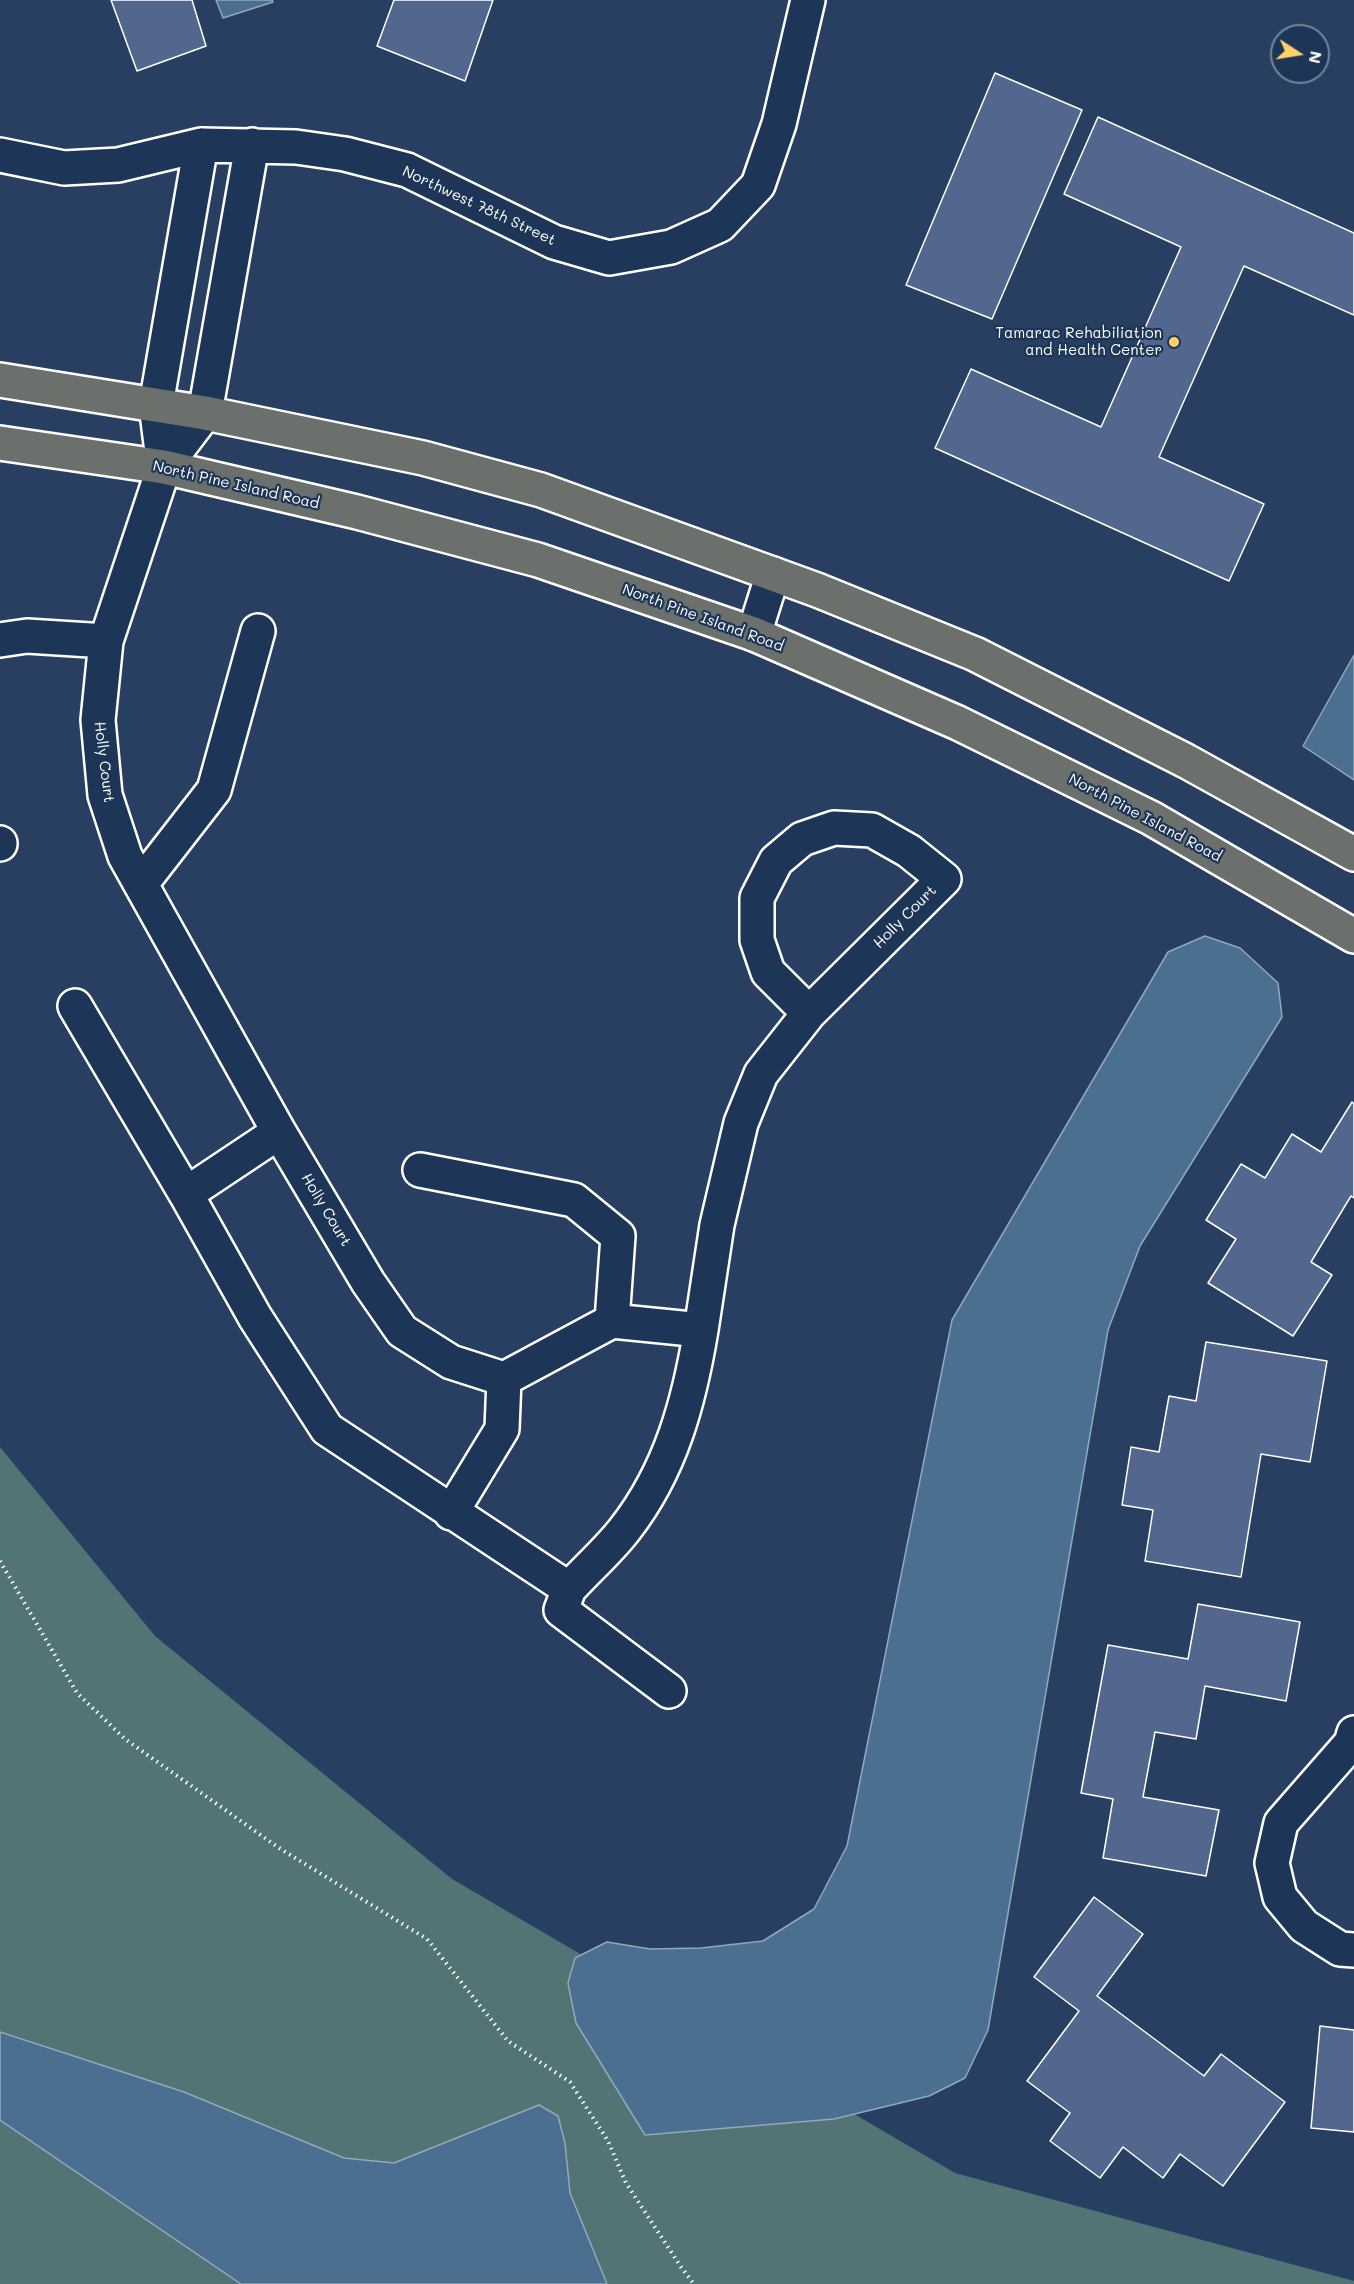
<!DOCTYPE html>
<style>
body{margin:0}
#map{position:relative;width:1354px;height:2284px;overflow:hidden;background:#283f62;font-family:Mali,sans-serif}
canvas{display:block}
.north{position:absolute;left:1270px;top:24px;width:60px;height:60px;box-sizing:border-box;background:#1d3557;border:2px solid #77869a;border-radius:50%;rotate:102deg;font-size:16px;font-weight:700;line-height:24px;text-align:center;color:#fff}
.north::after{content:'';display:block;margin:auto;width:21px;height:27px;background:#ffd166;clip-path:polygon(50% 0,100% 100%,50% 72%,0 100%)}
</style>
<div id="map">
<canvas width="1354" height="2284"></canvas>
<div class="north">N</div>
</div>
<script>
const context = document.querySelector('canvas').getContext('2d');
context.lineJoin = 'round';
function paint(path, color) { context.fillStyle = color; context.fill(path, 'evenodd'); }
function trace(path, color, width, dash) { context.strokeStyle = color; context.lineWidth = width; context.lineCap = dash ? 'butt' : 'round'; context.setLineDash(dash || []); context.stroke(path); }
function drawText(font, color, halo, rows, align = 'center') {
  context.font = font + ' Mali,sans-serif'; context.lineWidth = 4.5; context.setLineDash([]); context.textBaseline = 'middle'; context.strokeStyle = halo; context.fillStyle = color; for (const [text, x, y, turn = 0] of rows) {
    context.save(); context.translate(x, y); context.rotate((+turn || 0) * Math.PI / 180); context.textAlign = isNaN(turn) ? turn : align; if (halo) context.strokeText(text, 0, 0); context.fillText(text, 0, 0); context.restore();
  }
}
const green = new Path2D(`
 M0 1447 155 1636 452 1879 955 2173 1354 2281V2284H0Z`);
const water = new Path2D(`
 M216 0H272L273 2 223 18Z
 M1354 655V780L1303 746Z
 M1205 936 1240 948 1278 983 1282 1017 1140 1246 1108 1330 988 2030 965 2078 929 2096 834 2119 645 2135 576 2023 568 1983 575 1958 607 1942 650 1949 701 1948 763 1941 814 1909 847 1846 952 1320 1168 952Z
 M0 2032 184 2092 344 2158 394 2163 539 2105 558 2116 565 2143 570 2193 607 2284H241L0 2120Z`);
const building = new Path2D(`
 M111 0H192L206 46 137 71Z
 M394 0H493L465 81 377 46Z
 M995 73 1082 110 992 319 906 285Z
 M1098 117 1354 233V315L1244 266 1159 457 1264 504 1229 581 935 448 971 369 1101 427 1181 247 1064 194Z
 M1352 1102 1354 1104V1198L1351 1196 1311 1262 1332 1275 1293 1336 1208 1283 1236 1239 1206 1220 1241 1164 1265 1178 1292 1134 1321 1152Z
 M1206 1342 1327 1361 1310 1462 1261 1454 1241 1577 1145 1561 1153 1510 1122 1505 1131 1447 1159 1452 1169 1396 1196 1401Z
 M1198 1604 1300 1622 1286 1701 1205 1686 1196 1739 1155 1732 1143 1797 1219 1810 1206 1876 1103 1858 1113 1799 1081 1793 1108 1645 1188 1659Z
 M1094 1897 1143 1934 1097 1996 1204 2076 1221 2054 1285 2102 1223 2186 1180 2154 1163 2178 1123 2147 1100 2178 1050 2141 1070 2113 1027 2081 1079 2011 1034 1977Z
 M1320 2026 1354 2030V2132L1311 2128Z`);
const path = new Path2D(`
 M0 1561 77 1693 125 1739 279 1848 427 1939 508 2041 570 2082 608 2141 626 2183 681 2267 694 2284`);
const minor = new Path2D(`
 M252 145 205 413 164 467 106 641 98 720 105 795 125 856 279 1132 368 1282 402 1331 451 1362 504 1379 612 1321 701 1330 717 1225 741 1123 761 1074 809 1013 768 972 757 940V898L776 861 802 839 834 828 872 830 909 851 944 879 809 1013
 M0 155 64 168 118 165 201 145 296 147 345 154 407 170 554 242 609 258 671 247 720 225 758 185 779 124 808 0
 M164 467 156 405 201 145
 M754 634 773 574
 M0 640 27 636 106 641
 M0 843V844
 M141 884 214 790 258 631
 M75 1006 186 1194
 M279 1132 186 1194 255 1317 327 1429 569 1589 561 1610 669 1691
 M420 1170 574 1200 618 1236 612 1321
 M451 1513 502 1429 504 1379
 M569 1589C587 1569 609 1550 625 1529 671 1470 689 1402 701 1330
 M1354 1733 1351 1743 1281 1823 1272 1863 1280 1897 1304 1926 1340 1949 1354 1950`);
const major = new Path2D(`
 M0 380 205 413 423 458 541 490 817 590 975 654 1186 761 1354 854
 M0 443 164 467 357 512 538 560 754 634 958 723 1151 818 1354 936`);
const markers = [
 [1174,342,6,"#ffd166"]
];
const streetNames = [
 ["Northwest 78th Street",479,206,25],
 ["North Pine Island Road",236,485,13],
 ["North Pine Island Road",703,618,20],
 ["Holly Court",104,762,83],
 ["North Pine Island Road",1145,818,28],
 ["Holly Court",905,917,-45],
 ["Holly Court",326,1210,59]
];
const poiNames = [
 ["Tamarac Rehabiliation",1162,333],
 ["and Health Center",1162,350]
];
paint(green, '#527474');
paint(water, '#4a6f90');
trace(water, '#92a9bc', 1.5);
paint(building, '#53678e');
trace(building, '#fff', 1.5);
trace(minor, '#fff', 38);
trace(major, '#fff', 38);
trace(path, '#fff', 4, [1.5, 4.5]);
trace(minor, '#1d3557', 33);
trace(major, '#6b706d', 33);
for (const [x, y, r, color] of markers) { const dot = new Path2D(); dot.arc(x, y, r, 0, 2 * Math.PI); context.fillStyle = color; context.fill(dot); trace(dot, '#1d3557', 2); }
drawText('15px', '#fff', '#1d3557', streetNames);
drawText('15px', '#fff', '#1d3557', poiNames, 'right');
</script>
